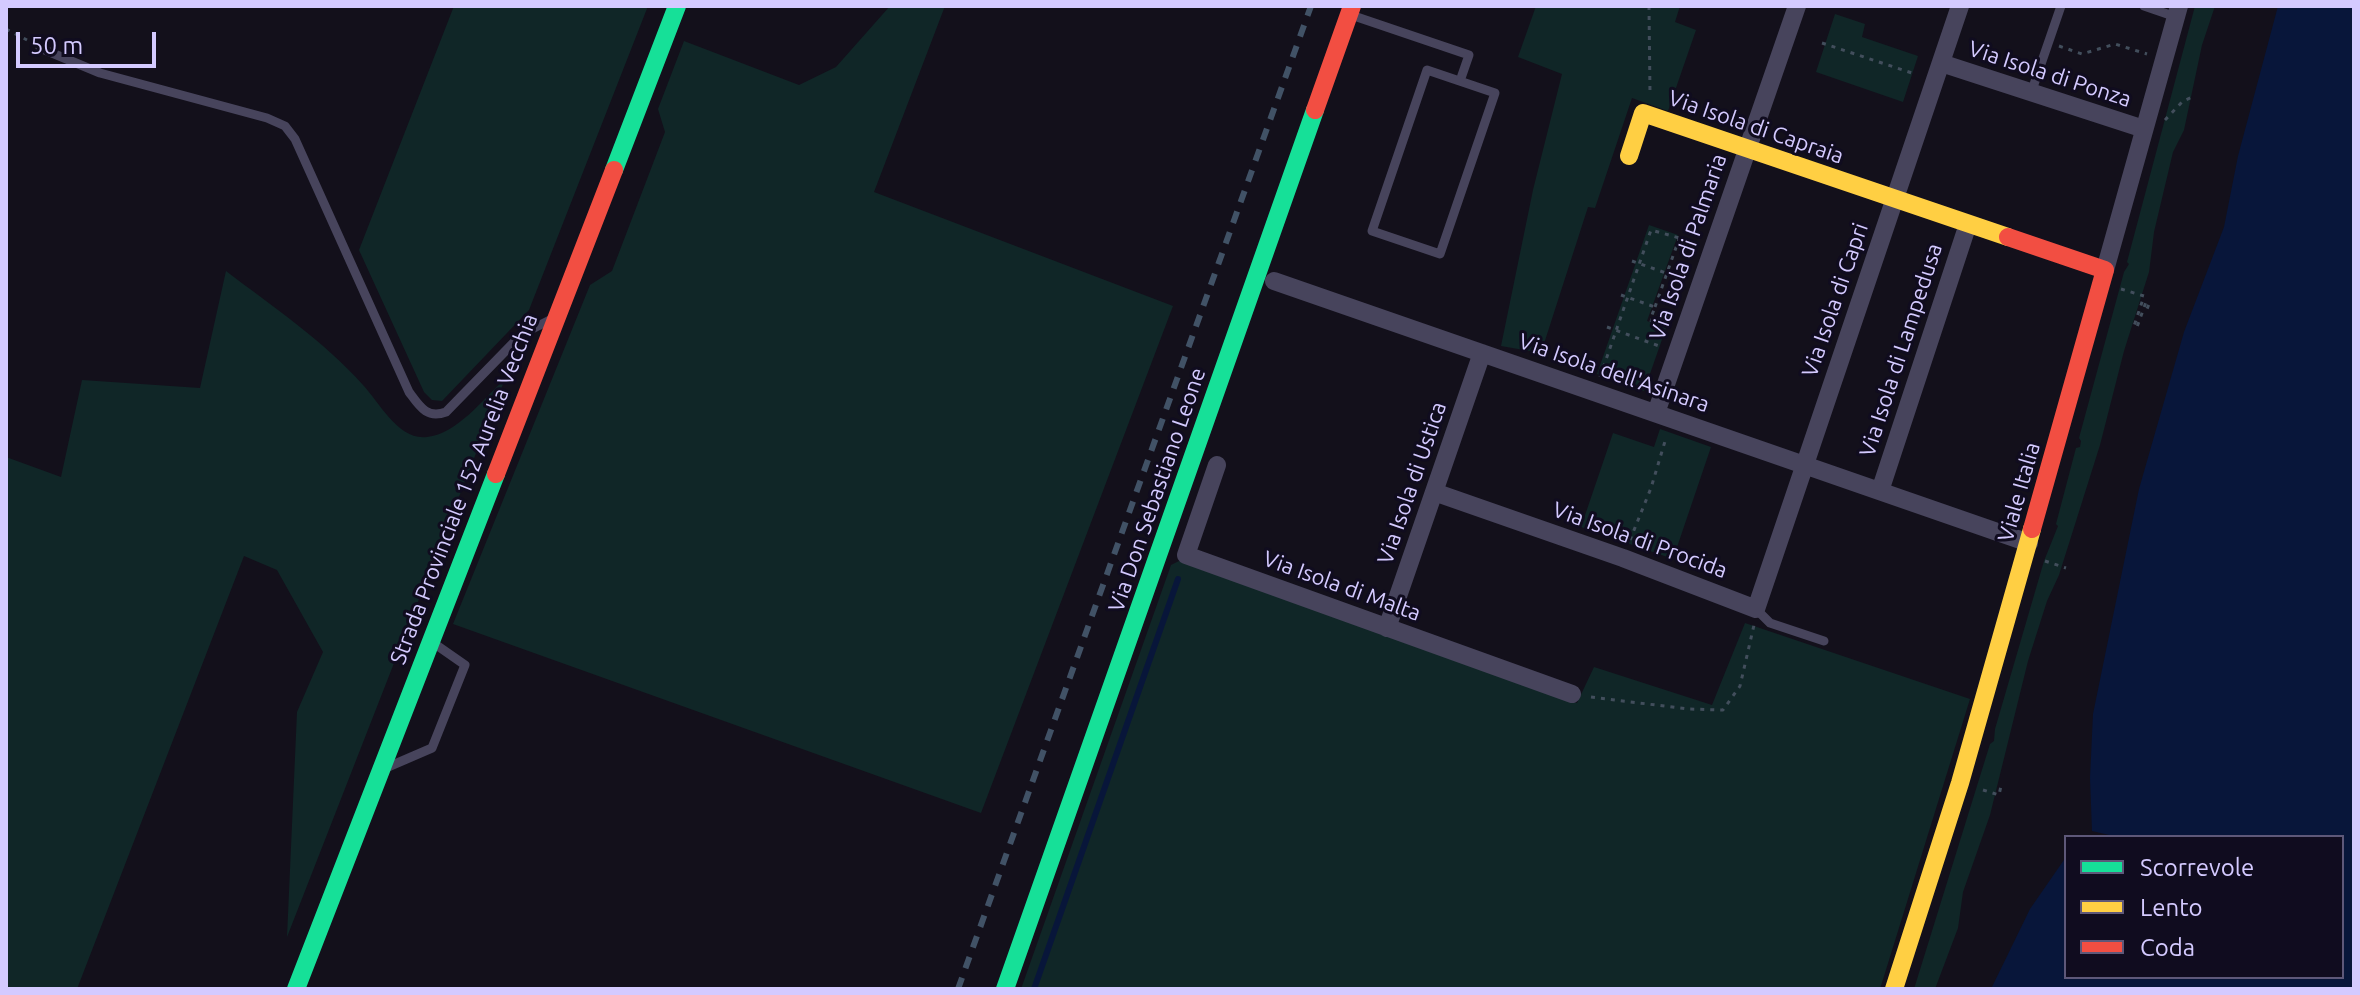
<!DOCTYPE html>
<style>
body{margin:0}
#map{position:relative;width:2360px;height:995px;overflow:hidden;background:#13101b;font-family:Ubuntu,sans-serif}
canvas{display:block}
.frame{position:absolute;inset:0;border:8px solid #d4caff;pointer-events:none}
.legend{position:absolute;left:2064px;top:835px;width:280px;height:144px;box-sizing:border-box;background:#100c1f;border:2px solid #5e5879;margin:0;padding:10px 14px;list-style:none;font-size:24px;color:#d4caff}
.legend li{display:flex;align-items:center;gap:16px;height:40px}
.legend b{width:40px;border:2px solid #5e5879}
.scale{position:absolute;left:16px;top:32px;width:140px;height:36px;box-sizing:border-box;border:4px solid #d4caff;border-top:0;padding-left:10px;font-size:24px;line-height:28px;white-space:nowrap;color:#d4caff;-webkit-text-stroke:6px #100c1f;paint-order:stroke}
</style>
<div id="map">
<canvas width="2360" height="995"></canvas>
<div class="frame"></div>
<ul class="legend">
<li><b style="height:10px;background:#16e098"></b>Scorrevole</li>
<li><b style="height:10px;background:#ffcf43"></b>Lento</li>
<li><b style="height:10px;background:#f24e42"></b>Coda</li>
</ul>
<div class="scale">50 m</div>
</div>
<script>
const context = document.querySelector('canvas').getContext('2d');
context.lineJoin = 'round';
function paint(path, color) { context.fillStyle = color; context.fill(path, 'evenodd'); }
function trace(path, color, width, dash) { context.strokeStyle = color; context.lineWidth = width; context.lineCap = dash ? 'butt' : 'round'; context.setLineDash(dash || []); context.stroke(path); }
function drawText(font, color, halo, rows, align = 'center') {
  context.font = font + ' Ubuntu,sans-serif'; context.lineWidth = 6; context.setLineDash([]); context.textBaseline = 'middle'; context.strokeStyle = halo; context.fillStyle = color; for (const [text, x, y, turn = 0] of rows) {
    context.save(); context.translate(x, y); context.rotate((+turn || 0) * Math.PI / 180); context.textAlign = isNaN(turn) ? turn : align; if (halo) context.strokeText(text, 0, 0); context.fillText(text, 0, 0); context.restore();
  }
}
const green = new Path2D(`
 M454 6H648L529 310 442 401 432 400 424 392 359 250Z
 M890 6H945L874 192 1173 306 981 813 453 624 590 285 612 271 665 132 658 109 684 41 799 85 836 67Z
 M1536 6H1680L1675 22 1696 30 1668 111 1632 98 1595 208 1588 207 1541 353 1501 346 1533 190 1562 74 1518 57Z
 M2195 6H2215L2202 45 2184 130 2173 152 2154 232 2149 272 2124 351 2100 445 2059 575 2047 601 2028 661 1990 815 1963 892 1958 928 1935 989H1914L1990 744 1994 741 1995 729 2044 561 2058 526 2056 524 2076 448 2080 447 2081 441 2079 438 2124 272 2129 264 2127 262Z
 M1835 14 1865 24 1862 37 1918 56 1903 102 1816 72Z
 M1649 225 1678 235 1647 321 1666 328 1644 391 1597 374Z
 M226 271C273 307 324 341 363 385 379 402 399 441 427 437 457 434 483 399 505 379L287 937 297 712 323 652 277 570 244 556 77 989H6V457L61 477 82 380 200 388Z
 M1660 429 1711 447 1673 559 1581 527 1613 433 1654 447Z
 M1179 561 1577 703 1594 667 1712 705 1745 623 1970 699 1880 989H1021L1171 565Z`);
const water = new Path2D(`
 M2278 6H2354V989H1991L2030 909 2066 857V977H2342V837H2118L2092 831 2090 778 2093 714 2139 489 2184 332 2224 227 2238 156Z`);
const stream = new Path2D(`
 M1034 989 1178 579`);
const path = new Path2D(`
 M1649 6 1650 94
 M6 29 27 40
 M1822 43 1915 74
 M2059 46 2082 54 2115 44 2147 54
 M2165 120 2183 101 2195 96
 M1632 261 1666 273
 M2121 289 2144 296 2134 326 2137 327 2146 302 2149 304 2147 309
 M1621 295 1655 307 1650 320 1669 327
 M1655 307 1679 239
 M1607 327 1659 346
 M1600 377 1651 230 1697 243
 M1630 540 1651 488 1666 438
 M2045 561 2066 568
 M1591 697 1688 709 1723 710 1740 686 1754 625
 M1983 790 1999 795 2001 786`);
const lane = new Path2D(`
 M2144 6 2176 17
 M1351 15 1469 55 1460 81
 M40 48 100 73 267 118 285 126 295 139 409 392C420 407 427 419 446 412L522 334 550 320
 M1427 70 1495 93 1440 254 1372 231Z
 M2031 93 2061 6
 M1756 609 1770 623 1824 641
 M388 767 432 748 465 665 432 642`);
const street = new Path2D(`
 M1941 63 2144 129
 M2105 270 2179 6
 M1274 281 2029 543
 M1656 413 1797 6
 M1217 465 1186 555 1572 694
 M1880 491 1968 224
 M1434 492 1623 558 1756 609 1960 6
 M1387 628 1482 353`);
const fast = new Path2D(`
 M614 170 677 6
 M296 989 496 474
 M1005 989 1315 110`);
const slow = new Path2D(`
 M1629 156 1643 113 2008 237
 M1894 989 1960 783 2032 529`);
const jam = new Path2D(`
 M1315 110 1352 6
 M2008 237 2105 270 2032 529
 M496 474 614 170`);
const rail = new Path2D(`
 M958 989 1311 6`);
const streetNames = [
 ["Via Isola di Ponza",2050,74,18],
 ["Via Isola di Capraia",1756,127,19],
 ["Via Isola di Palmaria",1688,247,-71],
 ["Via Isola di Capri",1835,300,-71],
 ["Via Isola di Lampedusa",1901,350,-72],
 ["Via Isola dell'Asinara",1614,373,19],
 ["Via Isola di Ustica",1412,483,-71],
 ["Strada Provinciale 152 Aurelia Vecchia",464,489,-69],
 ["Via Don Sebastiano Leone",1157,490,-71],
 ["Viale Italia",2019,492,-74],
 ["Via Isola di Procida",1640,540,20],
 ["Via Isola di Malta",1342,586,20]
];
paint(green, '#102627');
paint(water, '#08163a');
trace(stream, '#08163a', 6);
trace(path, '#424e5c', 3, [4, 6]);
trace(lane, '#47445c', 9);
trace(street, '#47445c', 18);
trace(fast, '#16e098', 18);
trace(slow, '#ffcf43', 18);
trace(jam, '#f24e42', 18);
trace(rail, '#415266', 6, [12, 10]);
drawText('22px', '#d4caff', '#100c1f', streetNames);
</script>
